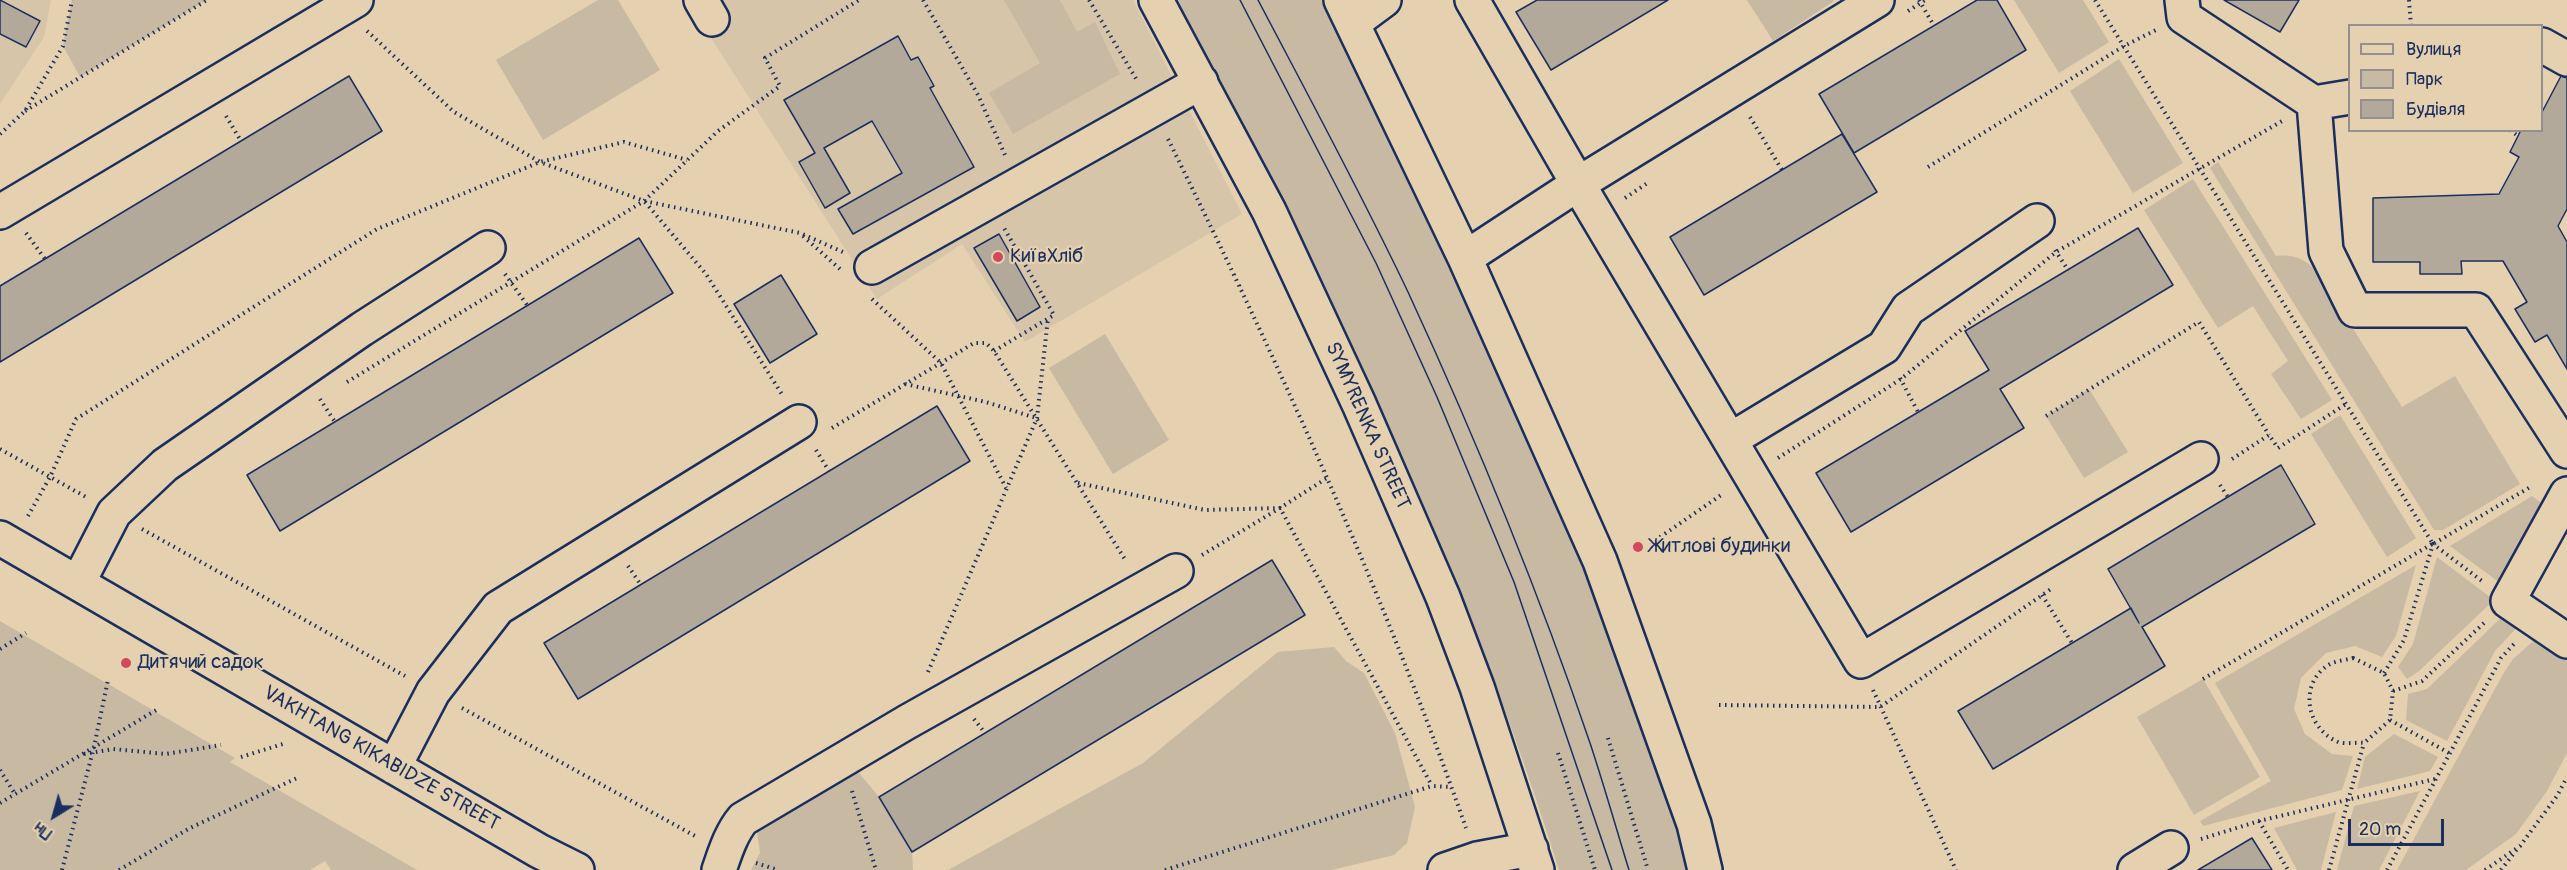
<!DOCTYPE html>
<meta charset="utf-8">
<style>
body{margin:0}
#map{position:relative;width:2567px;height:870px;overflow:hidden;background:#e5d1af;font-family:Pangolin,sans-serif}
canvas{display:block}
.legend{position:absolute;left:2348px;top:24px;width:195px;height:108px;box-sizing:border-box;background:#e5d1af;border:2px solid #94908f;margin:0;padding:8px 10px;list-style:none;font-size:18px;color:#1b2f5e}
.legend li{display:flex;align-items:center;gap:12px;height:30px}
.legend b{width:30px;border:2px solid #94908f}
.north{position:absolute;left:24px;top:786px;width:60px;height:60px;-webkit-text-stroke:4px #e5d1af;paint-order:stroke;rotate:217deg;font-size:16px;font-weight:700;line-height:24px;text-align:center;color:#1b2f5e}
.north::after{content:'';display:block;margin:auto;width:21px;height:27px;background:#1b2f5e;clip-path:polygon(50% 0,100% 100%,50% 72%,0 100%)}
.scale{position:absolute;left:2348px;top:819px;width:96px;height:27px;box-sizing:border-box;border:3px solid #1b2f5e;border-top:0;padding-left:8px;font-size:18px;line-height:21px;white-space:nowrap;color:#1b2f5e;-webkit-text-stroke:4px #e5d1af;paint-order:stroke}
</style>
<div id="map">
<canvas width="2567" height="870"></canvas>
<ul class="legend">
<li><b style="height:8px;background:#e5d1af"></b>Вулиця</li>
<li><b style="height:16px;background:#c8b9a3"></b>Парк</li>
<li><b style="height:16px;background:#b3a99b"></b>Будівля</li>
</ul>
<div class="north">Пн</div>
<div class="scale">20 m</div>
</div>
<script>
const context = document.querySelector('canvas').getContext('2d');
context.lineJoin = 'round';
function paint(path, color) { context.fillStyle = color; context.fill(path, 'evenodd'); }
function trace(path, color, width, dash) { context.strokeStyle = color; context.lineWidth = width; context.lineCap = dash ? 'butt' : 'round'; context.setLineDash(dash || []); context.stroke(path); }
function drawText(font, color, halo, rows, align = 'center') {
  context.font = font + ' Pangolin,sans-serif'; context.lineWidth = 4.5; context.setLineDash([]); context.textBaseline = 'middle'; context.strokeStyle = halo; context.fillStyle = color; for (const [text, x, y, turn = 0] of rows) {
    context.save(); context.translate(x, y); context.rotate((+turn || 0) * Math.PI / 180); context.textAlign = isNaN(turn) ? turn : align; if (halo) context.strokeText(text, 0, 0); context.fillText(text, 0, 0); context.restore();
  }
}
const built = new Path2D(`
 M0 0H51L44 37 0 104Z
 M687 0H1133L1242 214 1025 342 962 244 877 299Z`);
const green = new Path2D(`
 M72 0H207L80 77 63 46Z
 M598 0H618L660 70 543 140 496 60Z
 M1004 0H1060L1077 32 1095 22 1120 74 1013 134 989 93 1040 63Z
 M1176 0H1321L1418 185 1580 555 1638 712 1689 870H1559C1502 685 1427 507 1345 333 1292 220 1238 108 1176 0Z
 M1747 0H1833L1834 1 1773 41Z
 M2014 0H2083L2109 42 2059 73Z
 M2119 59 2183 163 2133 193 2070 91Z
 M2218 162 2276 256C2294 254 2303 258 2317 271L2402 407 2455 376 2520 484 2443 530H2434L2210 168Z
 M2193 179 2332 400 2301 419 2271 374 2288 361 2253 306 2218 328 2144 210Z
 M1105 334 1169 440 1113 474 1049 368Z
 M2089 389 2128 452 2084 478 2046 416Z
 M2340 415 2416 538 2387 557 2311 434Z
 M2532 496 2547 507 2500 583 2450 546Z
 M2437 557 2494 600 2418 672 2407 679 2398 667 2413 644Z
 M2416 565 2396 636 2382 657 2355 646 2326 653 2301 678 2294 709 2305 734 2332 754 2353 756 2342 790 2203 826 2200 821 2271 781 2215 683Z
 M2508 611 2522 622 2495 651 2447 741 2406 720 2408 694 2427 689Z
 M0 621 235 758 230 762 417 870H331L325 861 310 870H0Z
 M2540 635 2567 655V753L2547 791 2516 834 2466 870H2397L2503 674 2513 659Z
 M1334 647 1346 661 1364 673 1395 733 1415 807 1407 843 1394 855 1332 870H948L1143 763 1278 652Z
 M2203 679 2260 777 2194 815 2137 717Z
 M2394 734 2438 757 2430 771 2357 789 2365 757Z
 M855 768 879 797 912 852 913 870H751L760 853 757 831Z
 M2420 791 2379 870H2337L2354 806Z
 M2336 812 2321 870H2297L2274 828Z`);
const building = new Path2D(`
 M0 0 40 21 26 47 0 34Z
 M1537 0H1668L1551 70 1516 12Z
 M1977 0H1997L2026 50 1854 153 1819 94Z
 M2224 0H2299L2280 32Z
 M898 36 911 60 918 57 934 86 930 88 974 167 853 234 838 209 902 173 872 121 824 148 850 193 825 208 799 162 815 153 784 100Z
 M349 76 382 131 0 362V286Z
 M2561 76 2567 78V209L2558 226 2567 242V369L2547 335 2535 342 2515 309 2527 302 2503 261H2461L2462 274H2420V262H2373V198L2499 194 2519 157 2510 152 2521 130H2541V114Z
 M1842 134 1877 192 1704 295 1670 237Z
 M2138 228 2173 285 2000 389 2024 428 1851 532 1816 473 1989 370 1965 331Z
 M999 234 1040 307 1017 321 974 248Z
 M639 238 673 293 280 531 247 475Z
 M781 275 817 334 770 363 734 304Z
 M937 406 970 461 578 699 544 643Z
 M2281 465 2315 524 2142 627 2165 666 1993 769 1958 711 2131 608 2139 623 2108 569Z
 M1272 560 1305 615 912 852 879 797Z
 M2252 838 2272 870H2198Z`);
const path = new Path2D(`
 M923 0 978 95 1005 155
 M1089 0 1138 82
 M1919 0 1934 26
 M2095 0 2433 544 2532 486
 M2409 0 2411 26
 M1908 11 1925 0
 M367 31 454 112 540 162 644 201 800 233 843 252
 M25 111 207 0
 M226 116 241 141
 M1750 117 1782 170
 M2510 130 2518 136
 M0 134 25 111 63 46 72 0
 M1168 139C1279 364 1383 591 1466 828
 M1928 167 2124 46 2156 30
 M1625 198 1649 182
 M645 202 706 274 783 396
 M26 233 45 259
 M803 236 840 269
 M2055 250 2068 270
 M505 274 527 305
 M872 299 941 363 1006 488
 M994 351 1054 315 1004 228
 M1900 378 1918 412
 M347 382 644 201 718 131 780 86 765 58 859 0
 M905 384 986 402 1036 418
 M320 399 335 422
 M2046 416 2199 322 2269 435
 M832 428 974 343H986L994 351 1126 561
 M0 449 86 497
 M816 450 829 471
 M1778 458 1901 379 2056 252 2282 121
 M2232 459 2269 435 2278 448 2346 404
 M1078 483 1205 510 1280 508 1327 478
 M2220 485 2228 497
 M28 516 50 477 76 419 377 229 540 162 624 142 687 160
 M142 529 405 676
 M1650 544 1724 493
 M1202 555 1280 508 1432 786
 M628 566 641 585
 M2042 595 2072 643
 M0 649 26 633
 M2353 658 2384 673 2393 691 2390 720 2364 743C2356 742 2343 745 2336 741 2306 727 2298 683 2330 664 2336 661 2346 660 2353 658Z
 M928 672 1037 418 1048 318
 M2384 673 2404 640 2433 544 2482 581
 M2203 679 2432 544
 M1873 690 1956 870
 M2393 691 2422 681 2484 623
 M1719 705 1880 707 2051 589
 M462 708 697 837
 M974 719 985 733
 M2390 720 2449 753
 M1608 738 1648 870
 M1558 753 1595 870
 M84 754 113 749 166 754 221 745
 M241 757 286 743
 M0 770 15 794
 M852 791 876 870
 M0 803 158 709
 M2259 821 2288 870
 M2201 839 2259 821 2435 779
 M756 863 778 870
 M62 870 94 747 108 680
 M119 870 190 828 297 778
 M1165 870 1432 786 1452 787
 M2329 870 2364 743
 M2387 870 2501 658 2514 644
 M2485 870 2520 846 2557 796 2567 777
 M2501 870 2518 848`);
const minor = new Path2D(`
 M701 0 712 19
 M1156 0 1269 211 1359 404 1443 597 1477 687 1537 870
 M1341 0 1465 258 1600 561 1694 824 1705 870
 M1472 0 1578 184 1877 0
 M2182 0 2184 17 2314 103 2350 97
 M1353 23 1384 0
 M2542 45 2567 59
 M2314 103 2326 251 2355 310H2476L2567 451
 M0 212 356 0
 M1465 258 1578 184 1861 661 2201 459
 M872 267 1201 82
 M1730 440 1884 347 1908 309 2037 221
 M2567 494 2508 601 2567 641
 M0 538 539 851 577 870
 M78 583 114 513 165 465 362 329 488 248
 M394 767 433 692 498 608 799 422
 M719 870C725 853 731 833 743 819L907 722 1176 571
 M1445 870 1477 859 1531 849
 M2135 870 2171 848`);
const tram = new Path2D(`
 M1240 0 1376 263 1437 397 1514 582 1612 870
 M1258 0C1309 97 1361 193 1408 292 1476 439 1538 590 1590 743 1604 785 1616 828 1629 870`);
const markers = [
 [998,257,6,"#d1495b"],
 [1638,547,6,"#d1495b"],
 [126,663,6,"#d1495b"]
];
const poiNames = [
 ["КиївХліб",1010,257],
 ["Житлові будинки",1650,547],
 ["Дитячий садок",138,663]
];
const streetNames = [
 ["SYMYRENKA STREET",1367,426,66],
 ["VAKHTANG KIKABIDZE STREET",381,759,30]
];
paint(built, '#d6c5a9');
paint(green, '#c8b9a3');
paint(building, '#b3a99b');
trace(building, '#1b2f5e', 1.5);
trace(minor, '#1b2f5e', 38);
trace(path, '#1b2f5e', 4, [1.5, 4.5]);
trace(minor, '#e5d1af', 33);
trace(tram, '#1b2f5e', 1.5);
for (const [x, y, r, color] of markers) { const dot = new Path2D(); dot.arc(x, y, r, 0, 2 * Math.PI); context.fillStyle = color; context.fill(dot); trace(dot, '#e5d1af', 2); }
drawText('20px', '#1b2f5e', '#e5d1af', poiNames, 'left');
drawText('20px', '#1b2f5e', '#e5d1af', streetNames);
</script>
